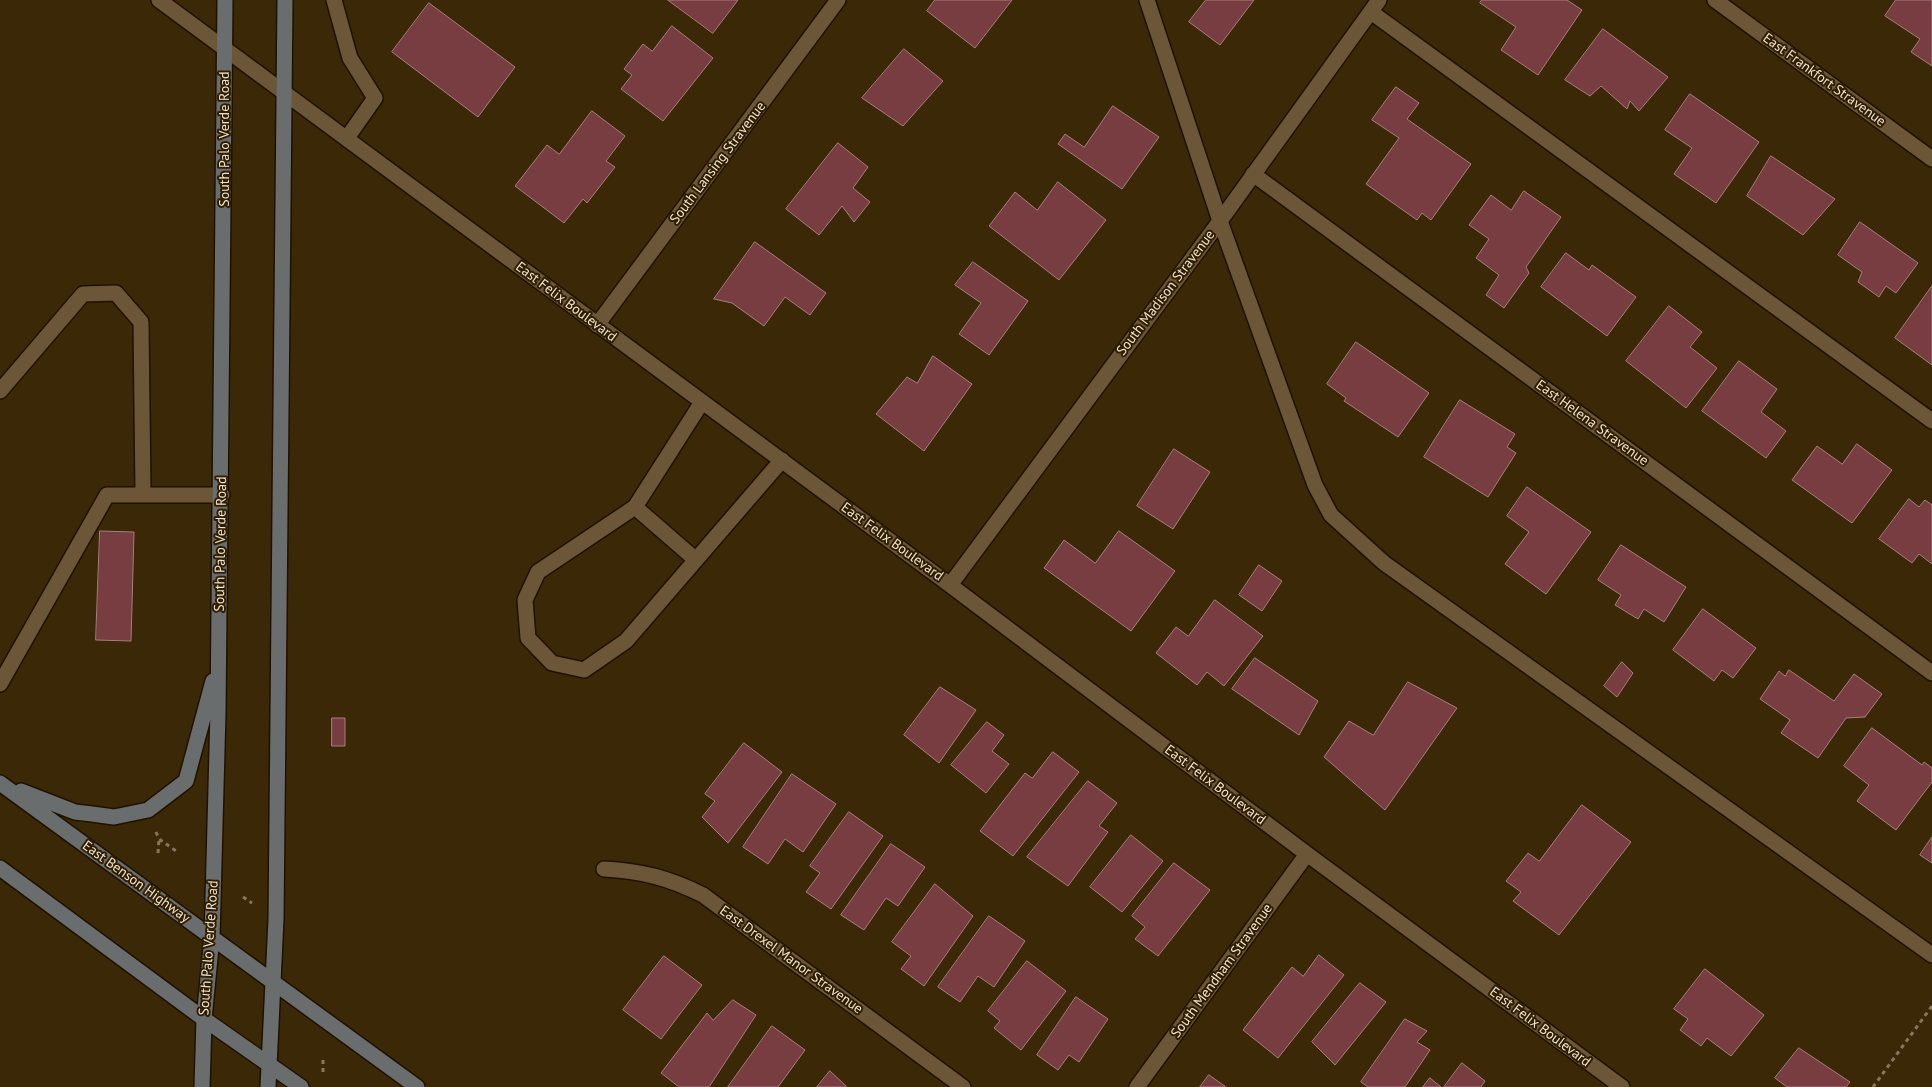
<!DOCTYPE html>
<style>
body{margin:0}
canvas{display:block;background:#3a2807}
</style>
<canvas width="1932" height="1087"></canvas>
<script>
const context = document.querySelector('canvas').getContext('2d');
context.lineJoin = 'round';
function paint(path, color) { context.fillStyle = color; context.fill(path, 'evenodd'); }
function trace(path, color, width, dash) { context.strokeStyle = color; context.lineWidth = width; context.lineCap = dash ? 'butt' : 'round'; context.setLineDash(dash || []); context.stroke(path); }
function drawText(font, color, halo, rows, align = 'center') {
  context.font = font + ' "PT Sans",sans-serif'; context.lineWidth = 4; context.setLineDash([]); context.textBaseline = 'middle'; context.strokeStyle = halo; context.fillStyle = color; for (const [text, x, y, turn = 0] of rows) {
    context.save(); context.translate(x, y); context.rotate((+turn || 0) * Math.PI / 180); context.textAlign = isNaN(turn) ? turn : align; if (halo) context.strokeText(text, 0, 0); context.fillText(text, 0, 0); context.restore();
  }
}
const building = new Path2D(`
 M668 0H738L713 33Z
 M935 0H1012L975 48 927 11Z
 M1206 0H1254L1220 45 1189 22Z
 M1482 0H1567L1582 10 1538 75 1501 50 1516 27 1480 3Z
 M1896 0H1932V66L1911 52 1920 39 1885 16Z
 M429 3 515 67 478 117 392 52Z
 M672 26 713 58 663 121 621 89 632 75 624 69 643 44 652 51Z
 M1603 29 1668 77 1639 111 1630 101 1627 109 1601 86 1590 96 1565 80Z
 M904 49 943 81 903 126 862 98Z
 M1396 87 1419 103 1407 119 1471 164 1431 220 1422 213 1417 220 1366 184 1399 138 1372 120Z
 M1690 94 1759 142 1716 203 1674 174 1692 148 1665 130Z
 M1113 106 1159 137 1122 189 1058 144 1065 134 1084 147Z
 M592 111 625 136 606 161 615 167 587 203 583 199 564 223 515 186 547 145 559 154Z
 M838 143 868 167 853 188 870 202 854 222 842 206 819 235 786 209Z
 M1771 156 1835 199 1803 235 1747 196Z
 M1058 182 1106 220 1059 280 989 226 1015 192 1037 210Z
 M1524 191 1561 217 1526 267 1529 273 1504 308 1486 295 1499 275 1476 258 1489 239 1469 225 1491 195 1511 210Z
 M1860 222 1918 263 1896 293 1886 286 1879 297 1858 282 1862 272 1838 255Z
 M755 242 826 293 810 315 785 297 764 326 732 303 714 299Z
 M1566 253 1589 270 1592 265 1636 297 1607 336 1541 287Z
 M973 262 1028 301 989 355 959 334 981 303 955 285Z
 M1932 286V365L1895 338Z
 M1669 306 1702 332 1690 347 1717 368 1686 408 1626 361Z
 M1356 342 1429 393 1398 437 1344 401 1346 398 1327 384Z
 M933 356 972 384 924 451 876 414 907 377 917 383Z
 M1739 361 1777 389 1761 412 1786 431 1766 458 1702 411Z
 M1460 400 1515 434 1507 447 1516 453 1488 497 1424 457Z
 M1857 444 1892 470 1852 523 1792 480 1817 446 1842 464Z
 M1174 449 1210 472 1173 529 1137 506Z
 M1527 487 1591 532 1546 594 1505 564 1529 532 1507 516Z
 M1909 499 1919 507 1925 500 1932 505V564L1919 554 1912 563 1879 539Z
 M100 531 134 532 131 641 96 640Z
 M1119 531 1175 571 1131 631 1044 568 1064 540 1095 563Z
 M1621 545 1686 587 1664 622 1644 609 1638 619 1615 605 1621 595 1598 580Z
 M1259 565 1282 581 1262 611 1239 595Z
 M1215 600 1263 636 1224 686 1207 672 1197 685 1156 653 1176 627 1188 636Z
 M1703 609 1756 648 1733 678 1722 670 1714 681 1673 650Z
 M1255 658 1318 701 1299 735 1232 689Z
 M1622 662 1633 673 1617 697 1604 686Z
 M1789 670 1834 701 1854 674 1882 694 1865 717 1846 718 1818 758 1781 733 1790 720 1760 699 1779 671 1785 676Z
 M1408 682 1457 708 1385 810 1324 757 1349 721 1373 735Z
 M940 687 976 710 939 763 904 735Z
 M332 718H345V746H332Z
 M987 722 1004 735 992 751 1009 764 986 793 951 765Z
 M1872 728 1922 765 1924 762 1932 768V782L1896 830 1857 801 1869 785 1844 766Z
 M744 743 782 772 728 843 702 817 715 801 705 794Z
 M1053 752 1079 772 1013 856 980 831 1025 773 1032 778Z
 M792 774 836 804 803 852 785 839 768 864 743 847Z
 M1088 781 1117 803 1099 826 1108 832 1068 886 1027 857Z
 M1582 805 1631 842 1559 935 1513 901 1521 892 1506 881 1528 853 1539 861Z
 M849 812 883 836 831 909 806 892 820 873 810 866Z
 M1131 835 1163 861 1122 912 1090 887Z
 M1932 837V863L1920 855Z
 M891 844 925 867 898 906 886 898 864 930 841 915Z
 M1174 863 1210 890 1158 956 1135 939 1145 927 1132 916Z
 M935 884 973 916 924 986 901 969 911 956 892 942Z
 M989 916 1025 941 994 987 978 976 960 1002 938 987Z
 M1319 955 1344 975 1278 1058 1243 1030 1292 967 1303 976Z
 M664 956 702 985 661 1039 623 1010Z
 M1027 961 1066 991 1021 1050 994 1028 1000 1021 988 1011Z
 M1705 969 1764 1015 1731 1056 1707 1038 1701 1046 1680 1030 1688 1019 1674 1009Z
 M1360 983 1386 1002 1335 1065 1312 1042Z
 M1076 997 1108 1019 1079 1062 1069 1055 1058 1070 1037 1055Z
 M733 1000 756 1015 709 1087H679L661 1073 707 1013 713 1020Z
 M1405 1019 1427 1031 1417 1042 1430 1050 1405 1087H1368L1361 1082Z
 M772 1026 805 1050 778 1087H728Z
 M1799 1048 1850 1082 1846 1087H1787L1775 1078Z
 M1462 1063 1485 1081 1481 1087H1444Z
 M830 1071 846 1086V1087H817Z
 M1209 1075 1226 1087H1200Z
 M1430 1078 1441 1087H1423Z`);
const path = new Path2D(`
 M156 832 159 839 179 853
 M158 853 159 839
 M243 897 252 903
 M323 1072V1059
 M1873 1087 1932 1006`);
const service = new Path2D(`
 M334 0 350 58 375 98 347 138
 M1147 0 1220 221 1315 485 1331 515 1384 563 1932 955
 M1371 12 1932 421
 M0 391 83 294 116 293 141 322 143 495
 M702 402 635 507 538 572 525 600 528 638 552 663 584 670 626 641 782 460
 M635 507 696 560
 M0 684 107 495H222`);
const minor = new Path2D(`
 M159 0 950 585 1307 854 1622 1087
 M1715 0 1932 159
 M1253 174 1932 673
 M597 325 838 0
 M950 585 1220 221 1379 0
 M604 869C642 871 669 878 703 895L963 1087
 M1137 1087 1307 854`);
const secondary = new Path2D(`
 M0 783 417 1087
 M21 791 75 812 92 814 114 817 148 810 186 781 213 681
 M0 868 204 1019 301 1087
 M202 1087 204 1019 212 937 218 712 225 0
 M268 1087 276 919 285 0`);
const streetNames = [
 ["East Frankfort Stravenue",1824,80,36],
 ["South Palo Verde Road",225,139,-90],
 ["South Lansing Stravenue",718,163,-53],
 ["South Madison Stravenue",1166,293,-53],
 ["East Felix Boulevard",566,302,37],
 ["East Helena Stravenue",1592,423,36],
 ["East Felix Boulevard",892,542,36],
 ["South Palo Verde Road",221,544,-89],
 ["East Felix Boulevard",1215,785,37],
 ["East Benson Highway",136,882,36],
 ["South Palo Verde Road",209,948,-86],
 ["East Drexel Manor Stravenue",791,960,36],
 ["South Mendham Stravenue",1222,971,-54],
 ["East Felix Boulevard",1540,1027,37]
];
paint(building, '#773d40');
trace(building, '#a87d7e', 1);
trace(service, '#1f1100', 18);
trace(minor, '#1f1100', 18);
trace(secondary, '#1f1100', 18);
trace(path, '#86765c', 3, [4, 4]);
trace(service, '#6b5737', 15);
trace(minor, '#6b5737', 15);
trace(secondary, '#6a6d6e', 15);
drawText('14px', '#efe3d2', '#301e00', streetNames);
</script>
